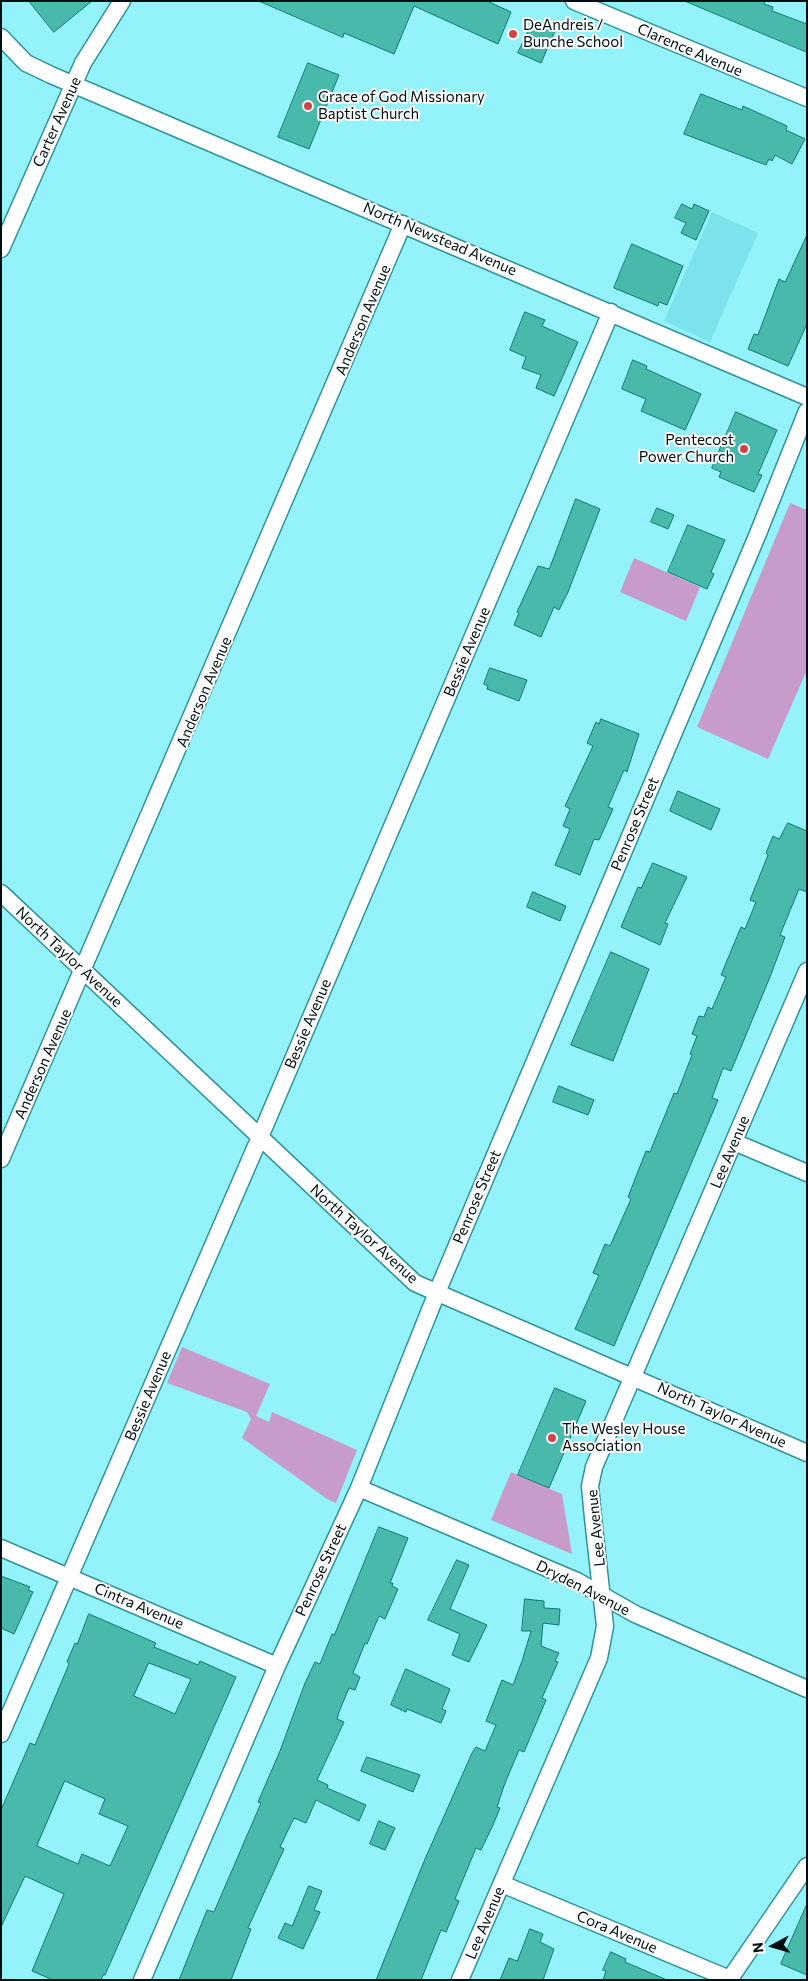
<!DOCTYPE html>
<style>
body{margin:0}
#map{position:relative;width:808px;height:1981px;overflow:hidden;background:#94f2fa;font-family:Commissioner,sans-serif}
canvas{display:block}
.frame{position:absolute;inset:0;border:2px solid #000f11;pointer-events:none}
.north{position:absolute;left:748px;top:1921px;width:50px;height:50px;-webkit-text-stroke:4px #fff;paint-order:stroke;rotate:264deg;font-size:14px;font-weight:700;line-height:20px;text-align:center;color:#000f11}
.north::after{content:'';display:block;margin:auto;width:18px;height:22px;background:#000f11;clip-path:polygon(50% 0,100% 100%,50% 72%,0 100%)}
</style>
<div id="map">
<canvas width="808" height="1981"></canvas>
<div class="frame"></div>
<div class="north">N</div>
</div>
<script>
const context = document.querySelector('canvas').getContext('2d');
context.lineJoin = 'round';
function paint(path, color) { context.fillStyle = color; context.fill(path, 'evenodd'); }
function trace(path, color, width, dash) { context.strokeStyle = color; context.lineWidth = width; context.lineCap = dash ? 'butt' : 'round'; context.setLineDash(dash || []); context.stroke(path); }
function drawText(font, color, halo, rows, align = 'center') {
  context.font = font + ' Commissioner,sans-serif'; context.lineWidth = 4; context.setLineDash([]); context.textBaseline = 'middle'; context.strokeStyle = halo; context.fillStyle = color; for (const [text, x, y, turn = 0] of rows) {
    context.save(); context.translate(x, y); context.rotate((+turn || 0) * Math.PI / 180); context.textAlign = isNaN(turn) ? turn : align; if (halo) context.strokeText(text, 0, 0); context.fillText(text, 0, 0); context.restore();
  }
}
const built = new Path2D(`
 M712 212 758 233 710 342 664 321Z`);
const green = new Path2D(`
 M790 503 807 510V670L768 759 697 727Z
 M634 558 700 587 686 621 620 592Z
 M182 1347 270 1384 256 1416 269 1422 272 1412 357 1450 336 1503 327 1499 242 1438 251 1419 247 1412 167 1383Z
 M511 1472 562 1494 572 1554 491 1520Z`);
const building = new Path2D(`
 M29 1H92L54 32Z
 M259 1H487L511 12 498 44 414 6 394 54 344 33 343 37Z
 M685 1H765L764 4 773 7 772 11 807 24V52Z
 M533 22 555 31 541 63 518 53Z
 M308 63 339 75 309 149 278 137Z
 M701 94 742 110 743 106 787 126 786 130 805 139 792 164 775 155 772 161 769 159 766 165 684 134Z
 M682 204 692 209 694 204 709 211 696 240 681 233 686 223 675 218Z
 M807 235V324L788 366 748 349 754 334 758 335 779 279 785 282Z
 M632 244 683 266 667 305 659 302 658 306 614 288Z
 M525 312 545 320 542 326 578 342 554 396 536 388 541 375 522 368 526 357 510 350Z
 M633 360 647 366 646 369 701 394 685 430 641 411 646 399 622 389Z
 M736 412 777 430 758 474 762 475 754 492 719 477 721 472 712 468Z
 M576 499 600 509 568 592 559 610 554 607 541 637 514 625 519 613 517 612 538 566 549 569Z
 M657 508 674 515 668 529 651 522Z
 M688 525 725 540 711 572 714 574 707 589 668 572Z
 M490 668 527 680 519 701 487 689 488 686 484 684Z
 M601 719 639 734 627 772 624 770 608 807 613 809 599 840 594 839 580 875 555 865 570 829 563 826 570 809 565 806 593 746 587 743 596 722 599 724Z
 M678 791 720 809 711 830 670 811Z
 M788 823 807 831V892L799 889 780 935 785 937 770 977 731 1071 723 1068 712 1098 718 1100 614 1346 575 1329 599 1275 593 1273 605 1244 610 1246 631 1199 628 1197 646 1151 650 1152 674 1093 677 1094 692 1055 690 1054 697 1036 692 1034 699 1016 704 1017 708 1007 712 1009 726 977 721 975 741 927 745 929 756 902 750 900 768 855 766 853 773 836 779 839Z
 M653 863 687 877 665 923 668 924 660 945 621 927 638 887 641 888Z
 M533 892 566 906 560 921 527 907Z
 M611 952 649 969 613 1061 571 1045Z
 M559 1086 594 1100 588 1115 553 1102Z
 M555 1388 586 1401 549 1488 518 1475Z
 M379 1527 408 1538 390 1583H393L392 1586 398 1589 385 1619 379 1616 367 1644 365 1643 353 1673 360 1677 355 1690 349 1688 339 1712 337 1719 344 1722 317 1780 328 1785 327 1788 366 1805 359 1821 316 1800 306 1823 294 1818 280 1847 284 1849 248 1928 251 1929 231 1980H179L207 1910 214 1912 261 1803 258 1802 280 1751 305 1683 315 1662 320 1664 332 1634 334 1635Z
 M457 1560 469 1565 450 1609 487 1625 469 1662 452 1655 460 1634 428 1620Z
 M1 1576 30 1587 28 1590 33 1592 14 1634 1 1628Z
 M525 1599 544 1601V1608L560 1609 559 1625 543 1623 541 1646 559 1653 555 1661 558 1662 542 1698 546 1700 524 1752 519 1750 505 1783 497 1807 500 1808 493 1825 481 1850 476 1848 455 1899 459 1901 446 1932 441 1930 421 1980H376L425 1859 472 1753 476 1747 485 1751 496 1725 486 1721 502 1680 513 1685 522 1661 531 1631H522Z
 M89 1614 156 1643 154 1647 198 1665 200 1661 236 1677 105 1975H103L101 1980H53L32 1971 64 1894 25 1876 1 1927V1810L30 1743 35 1745 69 1664 67 1662 75 1643 77 1644ZM149 1663 191 1679 175 1714 134 1696ZM65 1781 105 1799 99 1814 128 1826 110 1866 82 1854 78 1864 37 1846Z
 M406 1669 450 1689 442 1709 446 1711 441 1723 407 1709 406 1712 391 1705Z
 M367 1757 420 1775 413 1792 361 1771Z
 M379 1821 395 1828 385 1850 370 1844Z
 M309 1886 322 1891 314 1910 320 1912 303 1949 278 1938 285 1923 292 1926Z
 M807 1904V1975L781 1964Z
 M530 1929 543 1934 540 1942 554 1949 543 1980H500L509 1958 517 1961Z
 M611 1952 626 1959 625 1962 667 1980H603L606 1971 603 1970Z`);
const minor = new Path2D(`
 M574 1 807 98
 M1 37 26 63 51 75 807 397
 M1 249 83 63 122 1
 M1 893 415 1283 807 1453
 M734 1142 807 1173
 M1 1159 403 224
 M359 1488 577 1581 635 1614 807 1689
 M1 1548 277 1666
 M1 1734 260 1137 611 312
 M502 1884 732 1980
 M142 1980 277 1666 359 1488 438 1290 757 536 807 411
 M460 1980 599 1658 605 1626 593 1518 590 1486 594 1467 807 971
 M729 1980 807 1866`);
const markers = [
 [513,34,5,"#d14245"],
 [308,106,5,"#d14245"],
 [744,449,5,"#d14245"],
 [552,1438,5,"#d14245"]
];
const poiNames = [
 ["DeAndreis /",523,25],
 ["Bunche School",523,42],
 ["Grace of God Missionary",318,97],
 ["Baptist Church",318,114],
 ["Pentecost",734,440,"right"],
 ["Power Church",734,457,"right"],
 ["The Wesley House",562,1429],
 ["Association",562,1446]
];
const streetNames = [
 ["Clarence Avenue",690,50,23],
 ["Carter Avenue",57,122,-66],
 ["North Newstead Avenue",440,239,23],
 ["Anderson Avenue",363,320,-67],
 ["Bessie Avenue",467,652,-67],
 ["Anderson Avenue",204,692,-67],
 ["Penrose Street",635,824,-67],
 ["North Taylor Avenue",69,957,43],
 ["Bessie Avenue",308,1024,-67],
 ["Anderson Avenue",43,1064,-66],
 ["Lee Avenue",730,1152,-67],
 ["Penrose Street",477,1197,-67],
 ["North Taylor Avenue",364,1234,42],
 ["Bessie Avenue",148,1396,-67],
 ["North Taylor Avenue",722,1415,24],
 ["Lee Avenue",596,1528,-96],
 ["Penrose Street",321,1570,-65],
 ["Dryden Avenue",583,1588,27],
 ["Cintra Avenue",139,1606,23],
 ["Lee Avenue",485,1923,-67],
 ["Cora Avenue",617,1932,23]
];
paint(built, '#7ce2ec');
paint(green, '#c79ccb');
paint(building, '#48b9aa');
trace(building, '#107a6f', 1);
trace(minor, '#30939b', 19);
trace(minor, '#fff', 16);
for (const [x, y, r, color] of markers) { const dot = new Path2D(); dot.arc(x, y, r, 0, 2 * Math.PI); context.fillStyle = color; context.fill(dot); trace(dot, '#fff', 2); }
drawText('15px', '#000f11', '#fff', poiNames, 'left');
drawText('15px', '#000f11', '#fff', streetNames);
</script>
